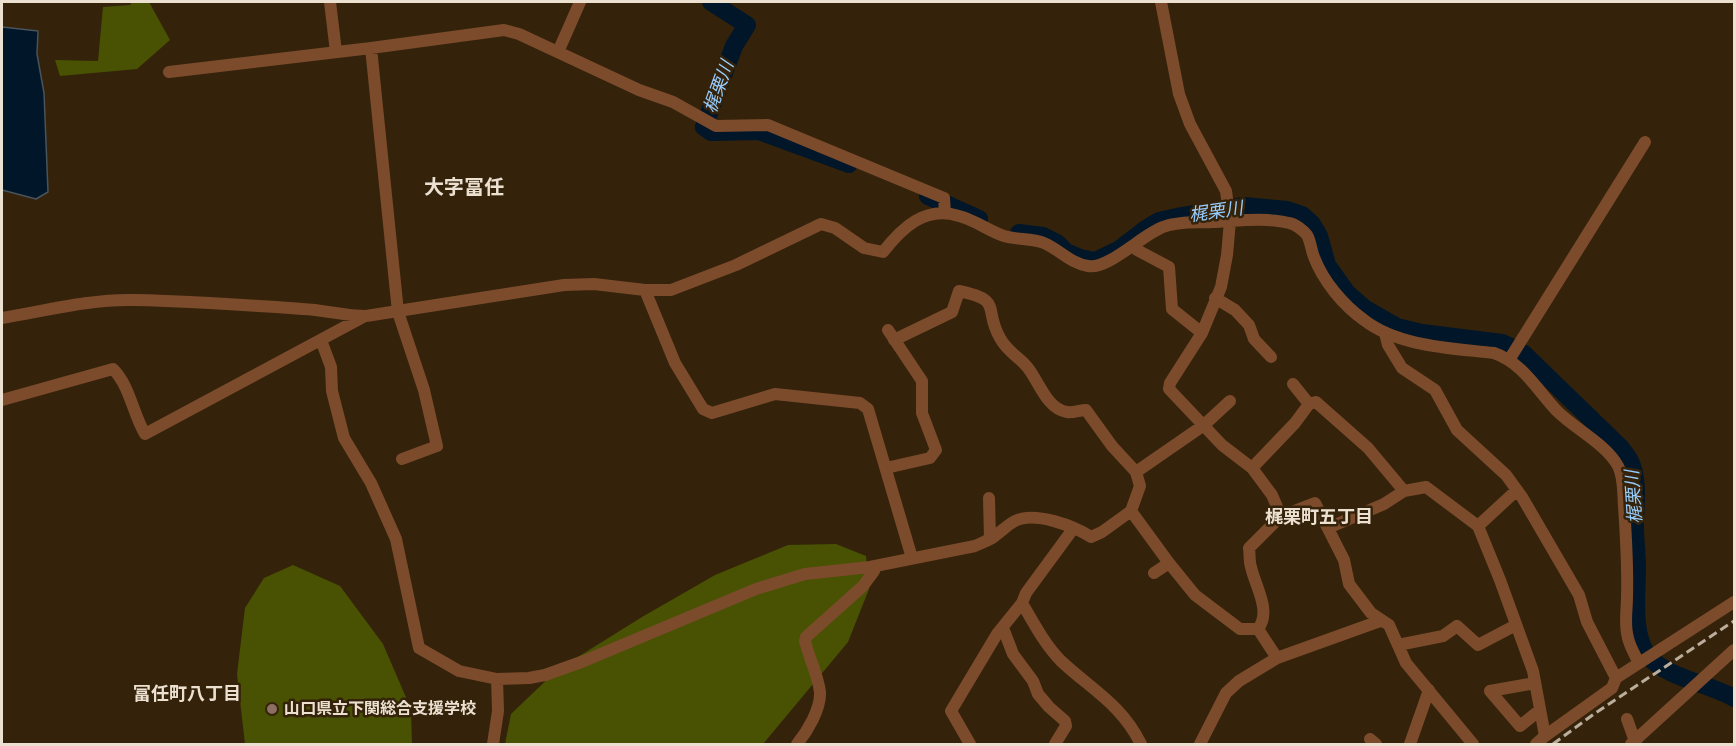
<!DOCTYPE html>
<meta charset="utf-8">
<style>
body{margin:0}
#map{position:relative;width:1736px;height:746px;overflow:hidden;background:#34230a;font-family:"Public Sans",sans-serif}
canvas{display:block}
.frame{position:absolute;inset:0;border:3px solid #ece0d1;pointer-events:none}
</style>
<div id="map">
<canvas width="1736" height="746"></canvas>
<div class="frame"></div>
</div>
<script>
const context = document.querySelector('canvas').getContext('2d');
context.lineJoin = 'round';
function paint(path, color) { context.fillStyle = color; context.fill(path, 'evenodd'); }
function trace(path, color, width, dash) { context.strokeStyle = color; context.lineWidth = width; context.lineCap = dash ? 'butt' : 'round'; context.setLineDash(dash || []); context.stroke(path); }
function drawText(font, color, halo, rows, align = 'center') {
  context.font = font + ' "Public Sans","Noto Sans JP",sans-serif'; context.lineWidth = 5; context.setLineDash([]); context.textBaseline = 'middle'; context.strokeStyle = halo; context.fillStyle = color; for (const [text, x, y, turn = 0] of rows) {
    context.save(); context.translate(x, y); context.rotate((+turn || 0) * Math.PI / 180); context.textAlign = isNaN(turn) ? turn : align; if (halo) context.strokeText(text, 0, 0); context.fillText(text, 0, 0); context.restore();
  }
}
const green = new Path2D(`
 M132 2H149L170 40 137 69 60 76 55 60 98 61 103 7 130 5Z
 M836 544 866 556 869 589 848 642 763 744H505L511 714 557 670 642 617 715 575 788 545Z
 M293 565 340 586 383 644 411 709 412 744H245L237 674 245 608 264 578Z`);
const water = new Path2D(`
 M2 27 38 31 37 54 44 93 48 192 36 199 2 190Z`);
const river = new Path2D(`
 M711 2 747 25 734 46 704 127 711 132 759 131 849 164
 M928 196 979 219
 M1019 233 1043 236 1057 243 1066 252 1080 258 1095 261 1120 249 1146 229 1159 221 1177 217 1244 206 1287 210 1302 215 1312 224 1319 236 1327 265 1347 293 1364 308 1397 327 1422 333 1502 343 1511 347 1524 354 1621 448C1625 453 1629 458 1631 463 1639 483 1635 506 1635 527 1635 541 1637 554 1637 568 1637 593 1631 636 1649 657 1668 678 1710 684 1734 698`);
const minor = new Path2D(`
 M330 2 336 52
 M1161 2 1179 94 1190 124 1226 191 1230 221 1227 255 1221 287 1202 333 1170 383 1169 389 1222 445 1252 468 1272 495 1281 516
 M371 48 398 312 424 390 437 446 402 459
 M558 52 580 2
 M169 72 371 48 504 30 519 34 639 90 673 102 716 126 768 125 944 198 945 213
 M1134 246 1137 250 1169 267 1172 309 1202 333
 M645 290 675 363 703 409 712 413 775 394 860 403 868 409 912 558
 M1215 298 1235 310 1249 325 1254 339 1271 357
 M2 318C45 311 90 299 133 300 190 301 247 305 303 309 324 310 345 316 366 316L564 285 594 284 645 290H671L736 265 821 224 835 228 864 248 883 252C902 228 925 205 959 216 975 220 989 231 1004 236 1017 240 1032 238 1044 243 1060 250 1070 263 1088 266 1108 270 1143 234 1163 227 1178 221 1196 223 1212 222 1238 221 1263 217 1289 223 1295 224 1303 230 1307 235 1311 242 1311 250 1314 257 1323 281 1343 305 1364 320 1399 347 1452 348 1494 353 1523 363 1537 390 1557 411 1575 429 1606 444 1618 466 1624 477 1623 493 1624 506 1626 536 1628 567 1627 597 1627 611 1624 624 1628 638 1630 647 1635 655 1639 663
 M1385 333 1388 345 1402 368 1435 390 1457 430 1506 475 1522 497 1579 595 1587 622 1616 678
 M321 340 331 367 332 391 344 438 371 483 396 539 419 648 459 671 497 679 529 678 545 675 584 661 756 589 805 574 870 567 975 546C981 543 987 541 992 538 1000 533 1007 525 1015 521 1035 511 1074 526 1091 537L1102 532 1131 511 1140 486 1136 472 1112 446 1086 410C1080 410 1073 413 1067 412 1047 409 1039 382 1028 368 1020 357 1008 353 1000 338 983 309 1004 300 959 291L952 312 894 340
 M1509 360 1645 142
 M1293 384 1309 404
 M2 400 113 369C130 386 133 414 145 434L365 316
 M886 468 930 458 936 450 922 413V381L888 330
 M1252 468 1295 423 1309 404 1316 402 1368 448 1404 491
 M1136 472 1204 425 1230 401
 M989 498 990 539
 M1131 511 1169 563 1195 595 1240 629H1258
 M1478 526 1517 490
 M1328 528 1384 504 1404 491 1426 487 1478 526 1500 580 1533 671 1545 736
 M1154 573 1169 563
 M1022 603C1033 622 1045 645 1061 661 1092 690 1121 704 1141 744
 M1003 628 1013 654 1033 681 1038 694 1049 707 1065 721 1066 726 1055 744
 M1258 629C1272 611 1255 586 1251 567 1249 561 1250 554 1249 548L1281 516 1315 503 1344 560 1349 584 1371 613 1389 625 1406 663 1473 744
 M1258 629 1277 658
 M1398 645 1443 636 1457 626 1478 645 1516 625
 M1535 683 1490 691 1520 726 1540 710
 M1627 719 1636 744
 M1370 739 1376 744
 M493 744 498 711 497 679
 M797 744C807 732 821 709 820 692 818 675 809 658 805 641L806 637 863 586 874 571 870 567
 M970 744 951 711 997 634 1022 603 1026 593 1073 529
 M1200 744 1226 693 1239 681 1277 658 1380 621
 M1410 744 1429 690
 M1536 744 1545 736 1612 688 1616 678 1734 602
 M1631 744 1734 650`);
const rail = new Path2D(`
 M1553 744 1594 714 1734 621`);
const markers = [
 [272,709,6,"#8d6e63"]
];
const poiNames = [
 ["山口県立下関総合支援学校",284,709]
];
const waterNames = [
 ["梶栗川",719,87,-70],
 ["梶栗川",1216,212,-8],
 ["梶栗川",1634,497,-94]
];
const neighbourhoodNames = [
 ["梶栗町五丁目",1319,517],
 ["富任町八丁目",187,694]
];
const quarterNames = [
 ["大字冨任",464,188]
];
paint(green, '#485202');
paint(water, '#011628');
trace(water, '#48535b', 1.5);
trace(river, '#011628', 18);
trace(minor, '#7c4b2c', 12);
trace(rail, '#bbae9c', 3, [9, 4.5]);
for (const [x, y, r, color] of markers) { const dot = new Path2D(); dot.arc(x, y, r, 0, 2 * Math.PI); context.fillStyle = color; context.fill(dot); trace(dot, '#34230a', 2); }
drawText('bold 16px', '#ece0d1', '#34230a', poiNames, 'left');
drawText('italic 18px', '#97cdfe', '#34230a', waterNames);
drawText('bold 18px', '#ece0d1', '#34230a', neighbourhoodNames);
drawText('bold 20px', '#ece0d1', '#34230a', quarterNames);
</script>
